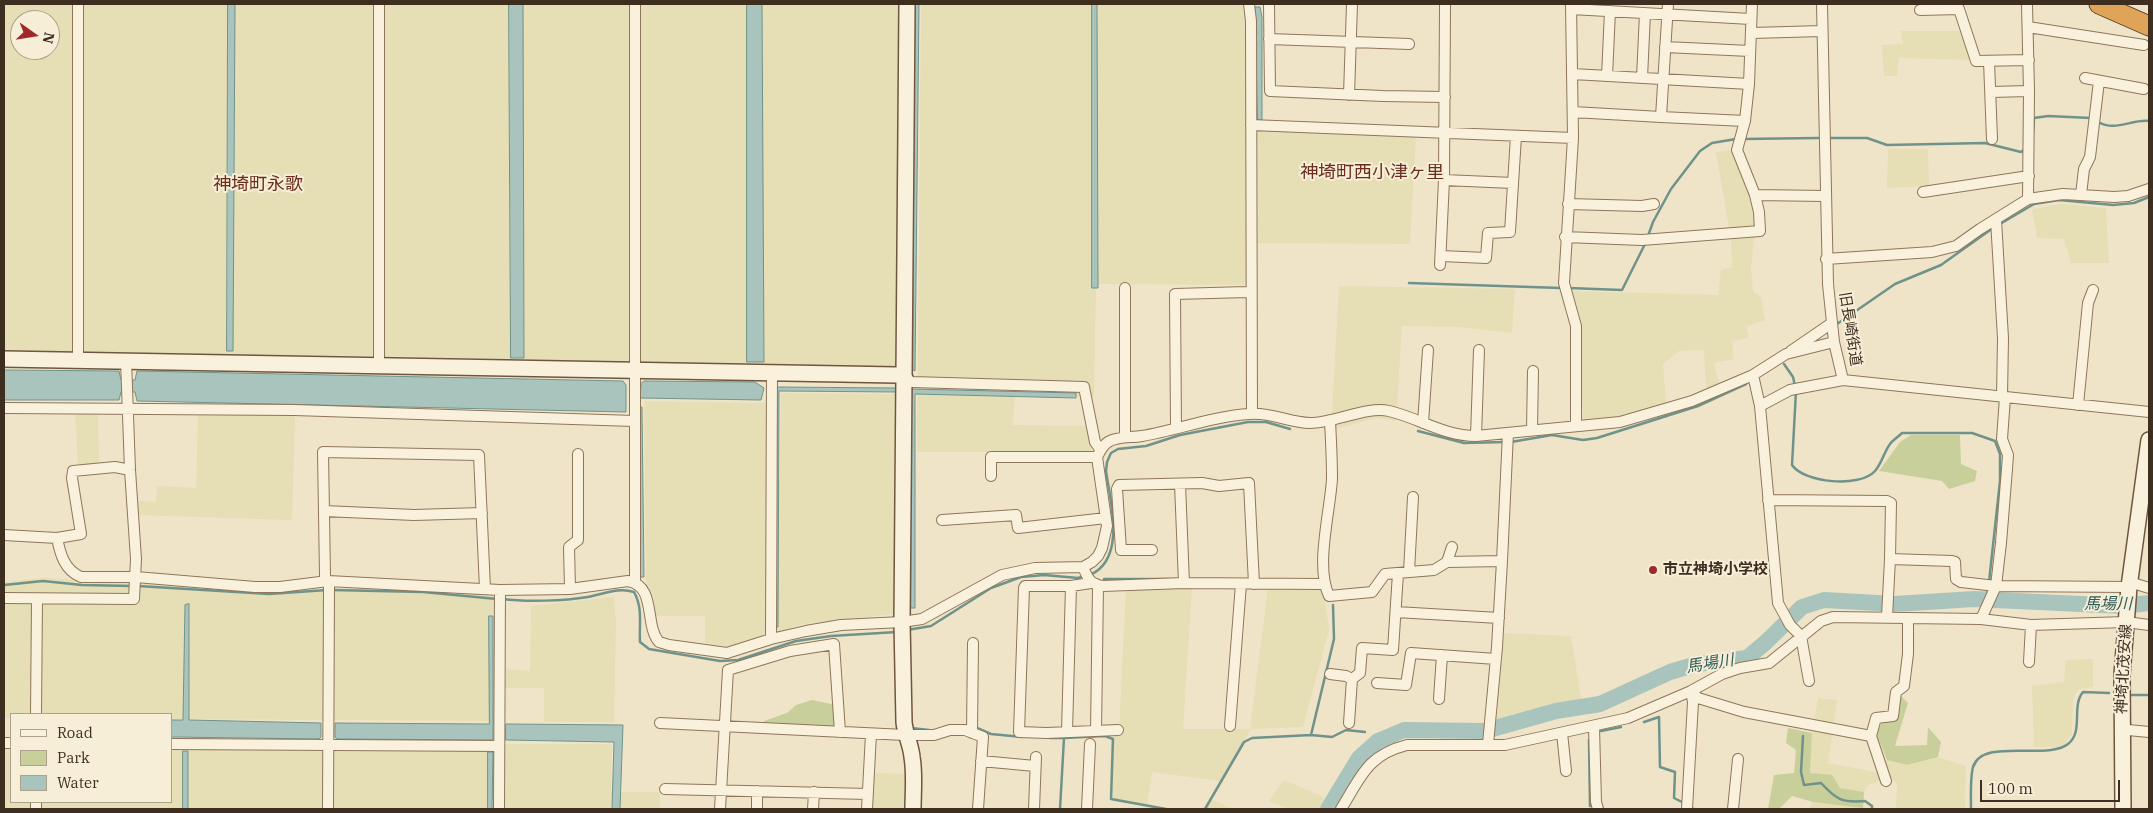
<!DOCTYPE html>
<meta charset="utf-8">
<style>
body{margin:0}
#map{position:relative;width:2153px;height:813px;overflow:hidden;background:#f0e4c8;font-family:"IBM Plex Serif",serif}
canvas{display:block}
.frame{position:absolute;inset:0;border:5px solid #3d2e20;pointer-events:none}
.legend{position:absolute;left:10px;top:713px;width:162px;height:90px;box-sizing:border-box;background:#f7eed8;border:1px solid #ada18e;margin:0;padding:6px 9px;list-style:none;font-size:15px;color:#3d2e20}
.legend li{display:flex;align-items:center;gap:10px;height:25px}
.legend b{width:25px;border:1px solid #ada18e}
.north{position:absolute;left:10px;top:10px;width:50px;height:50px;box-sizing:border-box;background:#f7eed8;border:1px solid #ada18e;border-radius:50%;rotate:103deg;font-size:14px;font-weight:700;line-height:20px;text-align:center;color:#3d2e20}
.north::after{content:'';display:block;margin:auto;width:18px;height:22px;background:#9e2a2b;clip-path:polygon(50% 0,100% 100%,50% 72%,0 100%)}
.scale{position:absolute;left:1980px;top:780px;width:140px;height:22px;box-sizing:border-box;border:2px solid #3d2e20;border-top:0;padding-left:6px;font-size:15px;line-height:18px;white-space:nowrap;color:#3d2e20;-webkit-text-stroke:4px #f7eed8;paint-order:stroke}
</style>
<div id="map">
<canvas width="2153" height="813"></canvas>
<div class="frame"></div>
<ul class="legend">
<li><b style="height:6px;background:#faf1dc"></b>Road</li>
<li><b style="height:14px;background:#c9cf9b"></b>Park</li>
<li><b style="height:14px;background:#a9c4bc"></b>Water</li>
</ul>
<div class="north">N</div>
<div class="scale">100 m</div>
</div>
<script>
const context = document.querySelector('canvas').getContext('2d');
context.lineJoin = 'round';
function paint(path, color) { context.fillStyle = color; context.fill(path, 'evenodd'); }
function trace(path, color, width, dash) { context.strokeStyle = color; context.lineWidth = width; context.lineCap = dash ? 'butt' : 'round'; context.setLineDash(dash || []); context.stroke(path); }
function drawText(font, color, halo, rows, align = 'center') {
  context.font = font + ' "IBM Plex Serif","Noto Sans JP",serif'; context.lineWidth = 4; context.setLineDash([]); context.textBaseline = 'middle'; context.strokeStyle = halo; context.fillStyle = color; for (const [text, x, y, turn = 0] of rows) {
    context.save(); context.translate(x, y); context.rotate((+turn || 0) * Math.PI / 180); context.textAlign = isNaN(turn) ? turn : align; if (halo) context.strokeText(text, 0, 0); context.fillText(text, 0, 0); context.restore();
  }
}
const farmland = new Path2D(`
 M4 4H900L895 366 891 368 383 356 4 353ZM20 20H50V50H20Z
 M921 4H1245L1248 22 1247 127 1416 135 1410 244 1247 243 1246 285 1096 284 1094 397 1015 395 1013 425 1086 426 1092 452H917Z
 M1901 31H1962L1971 60 1899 58 1897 76H1884L1882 45 1903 44Z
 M1888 149H1928L1929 186 1887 188Z
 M1731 150 1755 211 1756 226 1729 228 1716 152Z
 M2061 204 2106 208 2109 263H2071L2064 239 2037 238 2032 209Z
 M1754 238 1751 269 1753 291 1761 297 1765 320 1746 327 1749 338 1732 341 1734 359 1714 363 1719 384 1706 390 1704 350 1679 351 1663 364 1666 403 1620 417 1583 420 1580 317 1572 291 1718 295 1721 270 1732 267 1731 239Z
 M1339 286 1515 289 1512 333 1459 327 1402 326 1396 421 1376 418 1331 430Z
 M781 393 898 394 895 614 803 624 728 647 705 643V616H655L654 597 646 581 644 401 767 403 766 478 780 479Z
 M98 411 99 467H78L75 412Z
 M198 413 295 416 292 520 136 515 135 501 156 502 157 486 196 488Z
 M43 578 268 591 358 588 497 595 496 721 171 719V714H11V718H4V582Z
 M1323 586 1329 630 1303 727 1251 729 1220 781 1152 772 1147 806 1110 800 1111 741 1119 731 1126 588 1192 587 1183 729H1250L1268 587Z
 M614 597 616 622 614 722H544V688H505L506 669 530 671 531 606Z
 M1504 633 1571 636 1582 704 1550 706 1496 721Z
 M2093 659V687L2079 689 2073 698 2072 734 2062 747H2034L2032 686 2064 682 2066 660Z
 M1818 698 1837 700 1828 763 1876 772 1887 760 1907 765 1938 757 1966 766 1965 809H1896L1897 784 1891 777 1868 785 1864 792 1840 788 1810 773 1812 733Z
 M505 744H612L611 792H660V809H4V748H11V802H171V748L504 749Z
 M871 773 907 774V809H871Z
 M1284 780 1324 797 1319 809H1290L1269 801Z
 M1210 799 1234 809H1204Z
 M1813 802 1863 808V809H1809Z`);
const green = new Path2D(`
 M1911 435H1960L1961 464 1977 471 1975 481 1949 489 1942 481 1879 471 1900 442Z
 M1901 696 1908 703 1895 746 1927 745 1928 727 1941 742 1938 757 1907 765 1887 760 1876 733 1882 723 1896 721Z
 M812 700 836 705 838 729 763 726 764 721 787 713 796 705Z
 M1788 728 1812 733 1810 773 1832 775 1840 788 1864 792 1863 808 1813 802 1792 796 1779 809H1768L1774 775 1794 773 1796 750 1786 743Z`);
const water = new Path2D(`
 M228 4H235L233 351H227Z
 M509 4H523L524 358H511Z
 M747 4H762L764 362H747Z
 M915 4H919L915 371 913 370Z
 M1092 4H1097L1098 288H1092Z
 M1255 7H1260L1262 17V120H1258Z
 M4 370 119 371 121 380H135L137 371 623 381 626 385V412L137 401 135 392H121L119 400H4Z
 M644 381 755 382 764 388 761 400 640 398 641 384Z
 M776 387 897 388V392L779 391 778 627H775Z
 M911 389 1076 393V398L915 394V608H911Z
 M639 407H642L644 577H641Z
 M189 604V720L321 723V737L319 739 171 737V720H183L185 605Z
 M489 616H493V740L337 739 335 737V723L489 724Z
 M506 724 623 725 620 809H612L614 742 506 740Z
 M183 751H188V809H183Z
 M488 752H493L492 809H488Z`);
const stream = new Path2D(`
 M2098 122C2116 132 2131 119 2149 121
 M2033 133 2034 118 2048 116 2091 118
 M1830 138H1867L1887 145 1985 143 2021 152 2025 149
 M1742 139 1818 138
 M2000 224 2034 204 2059 200 2113 205 2134 203 2149 197
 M1648 236 1653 222 1671 189 1700 151 1712 143 1736 139
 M1409 283 1561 288
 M1569 288 1622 290 1645 244
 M1837 324 1895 284 1941 265 1993 228
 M1784 364 1793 377 1795 386
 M1796 391 1792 465C1804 483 1860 488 1875 471 1882 463 1884 452 1890 444 1893 440 1898 437 1902 433H1972L1995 441 2000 454V481L1989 582
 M1418 431 1464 443 1506 442
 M1511 442 1552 435 1583 440 1597 438 1698 406 1746 384
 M1090 575C1127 559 1110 500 1106 471L1107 462 1111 453 1118 449 1146 446 1180 435 1248 422H1266L1290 429
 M1104 579H1169
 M4 585 43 581 82 585 132 586
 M138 586 269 594 327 590
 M332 590 423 592 497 599
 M502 599C527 602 564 601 588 597 604 594 618 587 634 592 643 608 639 624 640 642L649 649 720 661 738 660 796 641 831 636 897 632
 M1987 599V587
 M907 630 931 626 991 588 1021 577 1044 575 1078 578 1085 576
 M2130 695H2149
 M1644 722 1659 717 1660 767 1675 772 1674 798 1682 802
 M911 728 929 730
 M977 728 991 734 1022 737
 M1601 731 1621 727
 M1311 735 1334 639 1333 605
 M1803 736 1801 772 1804 785 1821 783C1837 800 1842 803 1865 801L1872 806V809
 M1050 738H1064L1060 809
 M1064 738 1105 736 1113 739 1111 799 1166 809
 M1589 740 1590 806
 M1692 808 1694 809
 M1205 809 1244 742 1252 738 1311 735 1332 737 1346 730 1365 732
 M1971 809C1971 797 1970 779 1973 767 1983 737 2047 761 2068 744 2084 732 2071 706 2083 692L2109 693`);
const river = new Path2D(`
 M1328 809 1359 758 1378 741 1404 730 1485 731 1556 711 1600 704 1670 672 1697 664 1747 658 1765 643 1802 607 1824 600 1895 604 1974 599 2123 606 2149 603`);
const street = new Path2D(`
 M78 4V359
 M1249 4 1251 21 1252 413
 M1269 4 1270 91 1383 96 1445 97
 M1571 4 1573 138 1564 283 1576 326V425
 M1822 4 1828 284 1834 342 1843 380 2149 412
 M2027 4 2029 91 2028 199
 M1571 9 1751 19
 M1920 10 1959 9 1976 61 2029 60
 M2028 27 2144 45
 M1752 33 1822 31
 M1269 39 1409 44
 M1665 47 1750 51
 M1989 61 1992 139
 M1573 74 1749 84
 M1607 76 1610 11
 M1642 78 1645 13
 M2085 78 2144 89
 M1991 92 2029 91
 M1349 95 1352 4
 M1573 112 1661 117 1668 4
 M1661 117 1745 121
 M1251 125 1573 138
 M1444 180 1513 183
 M1923 192 2029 176
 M1755 195 1825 196
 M2081 195 2084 169 2090 157 2099 81
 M1568 204 1642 206 1654 204
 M1996 220 2003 338 2002 397
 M1565 237 1642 240 1760 231 1759 212 1755 195 1737 150 1745 121 1749 84 1752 4
 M1441 256 1486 258 1488 233 1510 232 1516 136
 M1826 259 1932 252 1956 246 1980 229 2028 199 2063 194 2114 197 2128 196 2149 189
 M1440 265 1444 180 1445 4
 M1125 288V437
 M1791 351 1832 323
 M379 365V4
 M1753 375 1760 406 1778 603 1790 625 1801 636 1809 681
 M905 378 912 382 1084 387 1095 442 1100 449
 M2078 405 2088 303 2093 290
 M1760 406 1790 390 1843 380
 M4 408 294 410 634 421
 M1330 421C1331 440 1332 460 1332 479 1330 513 1315 566 1329 596L1372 592 1385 574 1434 570 1447 562 1502 561 1508 433
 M1423 423 1428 350
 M1176 428 1175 294 1247 292
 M1532 430 1533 371
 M1476 436 1479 350
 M991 476V457H1097
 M1180 484 1184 583
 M1768 500 1887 501 1891 503 1890 559
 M324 511 414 515 482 513
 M942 520 1016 515 1018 528 1106 518
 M4 535 57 538 81 534 72 478 73 471 115 467 130 470
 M57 538C60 553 64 570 81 577H136L255 587H280L328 581 500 590 570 589 628 581C657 586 644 625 659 642L669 645 727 653 771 639 806 631 841 625 902 622 922 619 1002 575 1035 568 1083 567 1092 562 1098 556 1102 548 1107 526 1097 457C1100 451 1103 445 1108 442 1118 436 1131 438 1142 436 1178 430 1213 416 1250 414 1271 412 1290 423 1310 423 1335 423 1366 406 1389 411 1419 418 1444 436 1476 436L1620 422 1692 401 1753 375 1786 354 1834 342
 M1152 550H1121L1117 489 1119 485 1202 483 1219 486 1249 483 1254 584
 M1447 562 1452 547
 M1083 567C1088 578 1089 584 1103 586L1184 583 1323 584
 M1409 572 1413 497
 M635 582V4
 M1091 583 1071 586H1025L1024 588 1019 732 1047 733 1118 730
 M570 589 569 547 578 540V454
 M4 598 134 599 136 559 130 470 126 360
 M1396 612 1499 618
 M1887 617 1890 559 1952 561 1955 562 1956 579 1961 582 1996 586 2129 587 2136 584 2149 588
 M1981 619 1996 586 2001 543 2007 469 2008 455 2002 439 2005 397
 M771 639 772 373
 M2029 662 2031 625
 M1330 674 1346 676 1352 679
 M1377 683 1406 685 1411 653 1496 659
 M1691 691 1698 698 1744 712 1871 736 1886 781
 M1439 699 1442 655
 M36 714 37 599
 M660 723 905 735H934L950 730H965L983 737 978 809
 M1349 723 1352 679 1360 673 1362 648 1393 650 1398 573
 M1230 726 1241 584
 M1594 727 1596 802 1598 809
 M2121 727 2128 730 2149 732
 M1096 731 1098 586
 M1067 732 1071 586
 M972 733 973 643
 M1562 733 1566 771
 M1871 736 1876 718 1893 716 1896 692 1904 686 1908 654V618
 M4 743H11
 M171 744 499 746
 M1488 744 1497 647 1502 561
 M981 761 1035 766
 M665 789 868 794
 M36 809V802
 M328 809 329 586 325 576 323 452 479 455 485 589
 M499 809 500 590
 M720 809 728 670 790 651 834 644 840 732
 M757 809V791
 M813 809 814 792
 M867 809 871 734
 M1034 809 1036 757
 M1087 809 1090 744
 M1341 809C1361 777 1367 755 1407 745H1505L1628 718 1691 691 1722 674 1740 668 1769 663 1821 621 1833 617 1981 619 2031 625 2126 622 2149 625
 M1687 809 1693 702 1691 691
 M1733 809 1738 759`);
const secondary = new Path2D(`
 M907 4 902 622 904 722C905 734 911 745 912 757 915 774 913 792 913 809
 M4 359 897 375 905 378
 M2123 809 2122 675 2129 587 2149 440`);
const highway = new Path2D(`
 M2099 4 2149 26`);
const markers = [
 [1653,570,5,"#9e2a2b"]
];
const streetNames = [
 ["旧長崎街道",1850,329,81],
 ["神埼北茂安線",2124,669,-87]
];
const poiNames = [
 ["市立神埼小学校",1663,570]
];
const waterNames = [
 ["馬場川",2108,604],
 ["馬場川",1710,664,-9]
];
const quarterNames = [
 ["神埼町西小津ヶ里",1372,173],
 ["神埼町永歌",258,185]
];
paint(farmland, '#e6deb5');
paint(green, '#c9cf9b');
paint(water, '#a9c4bc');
trace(water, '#6f938a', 1);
trace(stream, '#6f938a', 2.5);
trace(river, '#a9c4bc', 16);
trace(street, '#8d765c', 12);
trace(secondary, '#6f573f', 18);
trace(highway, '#5b4430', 21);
trace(street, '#faf1dc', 10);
trace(secondary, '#faf1dc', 15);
trace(highway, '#e0a458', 19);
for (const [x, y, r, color] of markers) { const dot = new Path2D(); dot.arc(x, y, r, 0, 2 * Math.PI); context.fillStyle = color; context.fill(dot); trace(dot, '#f7eed8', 2); }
drawText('15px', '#3d2e20', '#f7eed8', streetNames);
drawText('bold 15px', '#3d2e20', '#f7eed8', poiNames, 'left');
drawText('italic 16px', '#2f5d5a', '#f7eed8', waterNames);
drawText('18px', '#6b2e1e', '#f7eed8', quarterNames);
</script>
